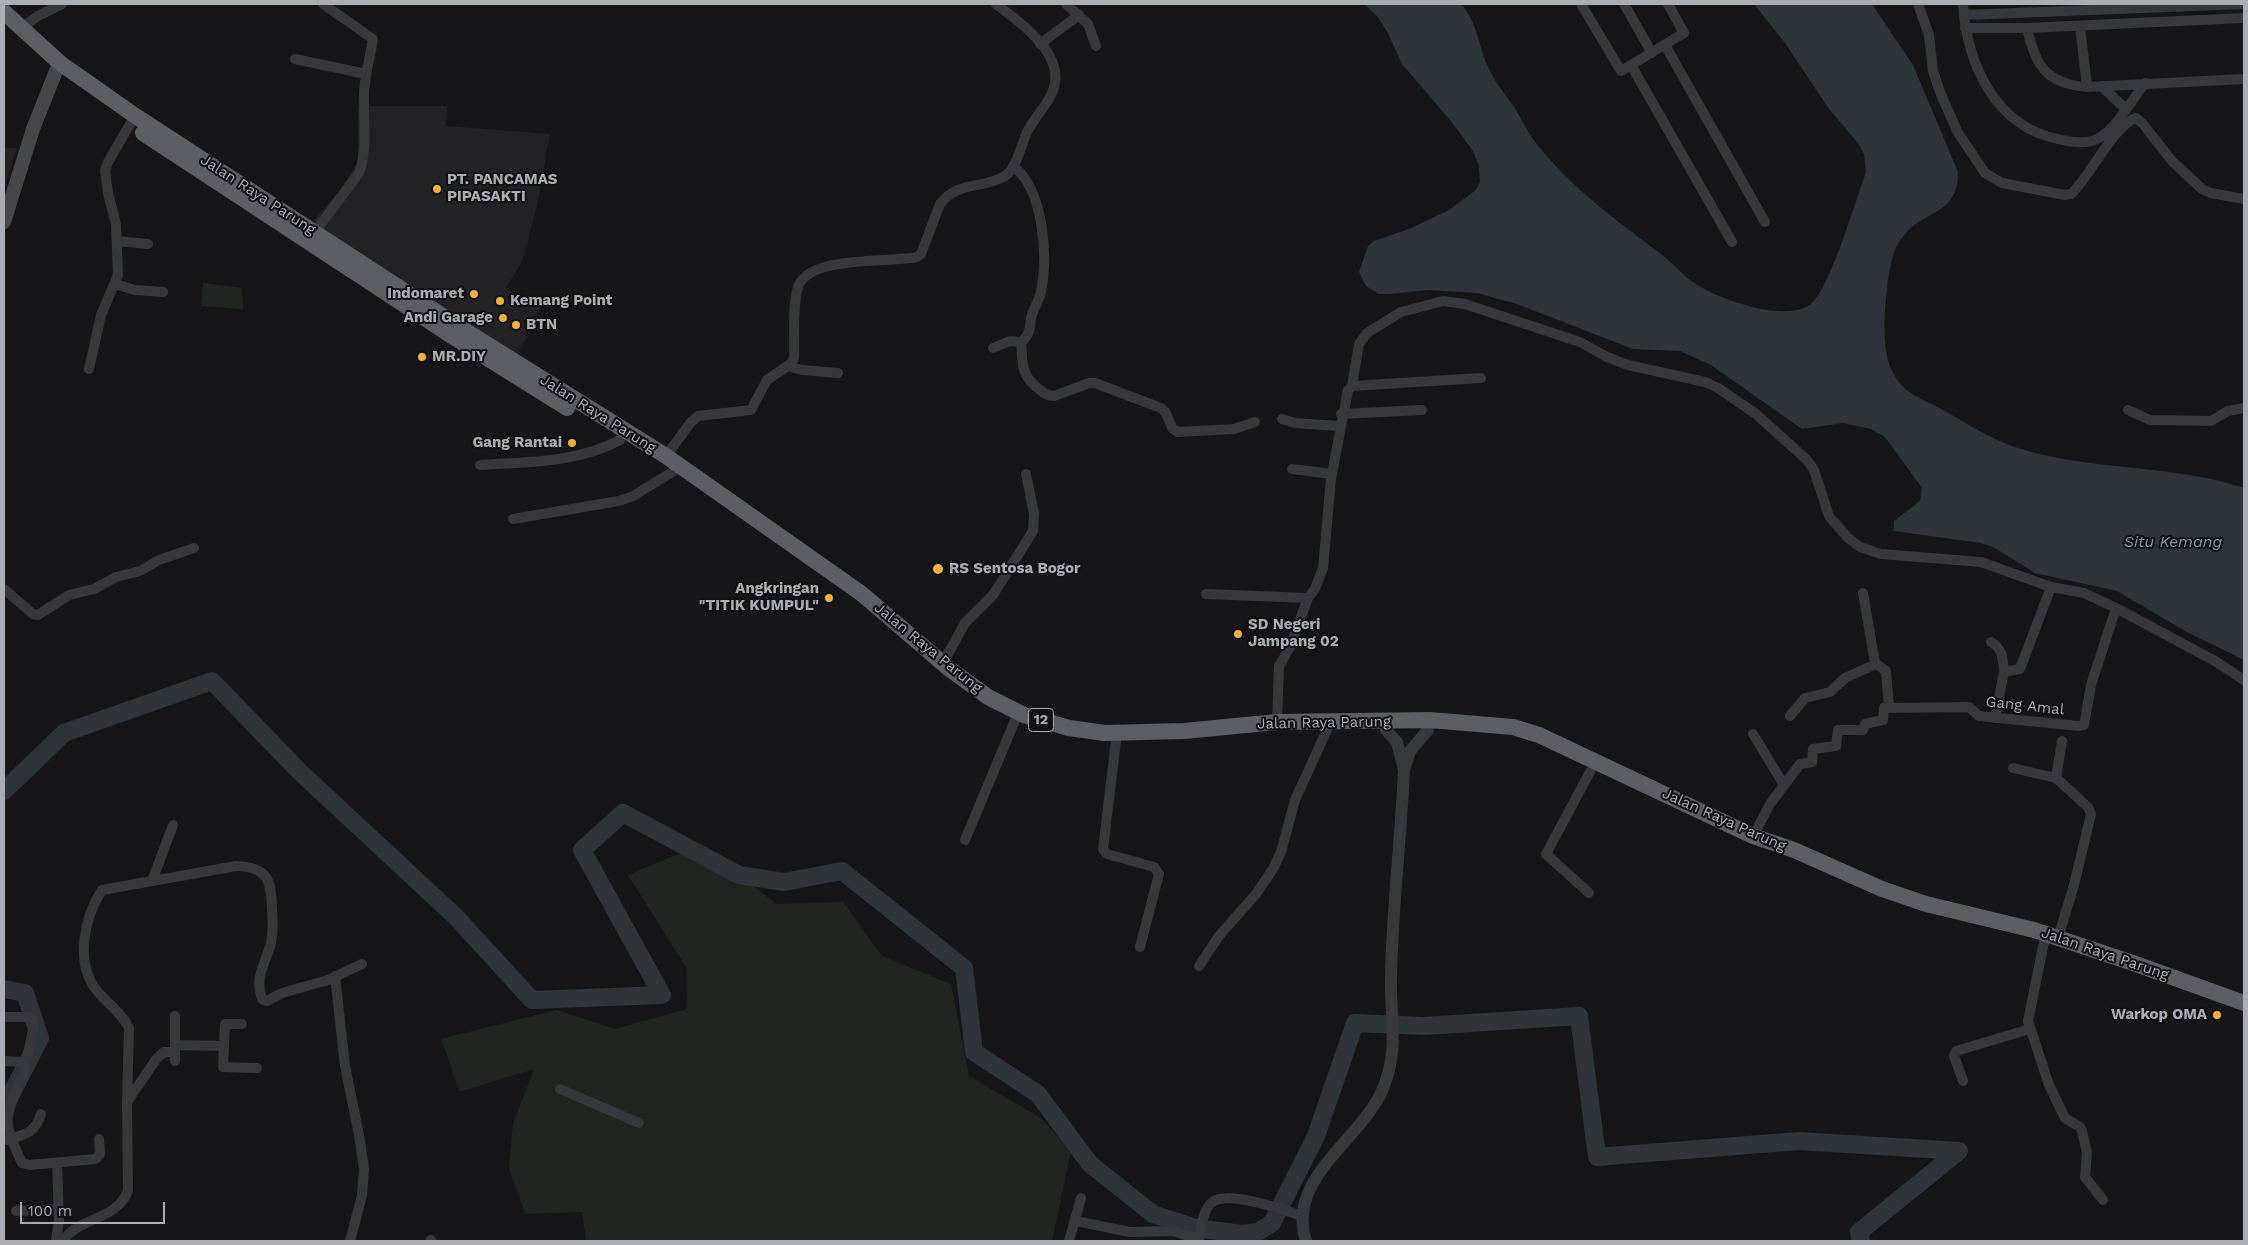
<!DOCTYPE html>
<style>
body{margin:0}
#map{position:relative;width:2248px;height:1245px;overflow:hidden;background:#161618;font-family:"Work Sans",sans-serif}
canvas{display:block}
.frame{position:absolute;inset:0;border:5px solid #a8adb8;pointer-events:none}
.scale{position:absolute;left:20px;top:1202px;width:145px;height:22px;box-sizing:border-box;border:2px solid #a8adb8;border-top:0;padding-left:6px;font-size:15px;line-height:18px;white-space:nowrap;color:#a8adb8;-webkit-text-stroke:4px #111113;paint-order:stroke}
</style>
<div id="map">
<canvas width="2248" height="1245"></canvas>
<div class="frame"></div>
<div class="scale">100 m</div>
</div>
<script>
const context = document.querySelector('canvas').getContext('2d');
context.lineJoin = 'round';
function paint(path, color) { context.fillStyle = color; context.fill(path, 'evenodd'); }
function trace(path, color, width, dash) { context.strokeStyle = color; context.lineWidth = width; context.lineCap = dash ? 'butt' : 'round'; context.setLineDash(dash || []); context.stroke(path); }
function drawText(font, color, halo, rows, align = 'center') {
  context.font = font + ' "Work Sans",sans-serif'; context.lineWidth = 4; context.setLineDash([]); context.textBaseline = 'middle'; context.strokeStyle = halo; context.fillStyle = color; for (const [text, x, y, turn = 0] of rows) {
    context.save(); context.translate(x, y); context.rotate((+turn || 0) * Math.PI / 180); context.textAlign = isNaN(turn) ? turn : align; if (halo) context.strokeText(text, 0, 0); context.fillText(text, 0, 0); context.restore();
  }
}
const built = new Path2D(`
 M358 106H447L446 126 550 134 537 206 522 262 506 287 541 308 525 333 528 336 515 358 311 223 341 189 358 162Z
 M4 148H17L4 188Z`);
const green = new Path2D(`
 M203 283 242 288 243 309 201 306Z
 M702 844 776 904 843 902 882 956 951 984 969 1076 1041 1118 1071 1151 1052 1241H586L582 1212 525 1214 509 1168 513 1124 534 1069 460 1092 441 1039 557 1010 615 1029 687 1009 686 967 628 875Z`);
const water = new Path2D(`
 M1364 4H1461C1477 22 1478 43 1487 65 1494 81 1504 93 1514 107 1521 118 1527 131 1535 142 1572 189 1615 219 1662 255 1672 262 1680 272 1690 280 1713 298 1785 324 1811 304 1830 288 1856 200 1866 172L1864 154 1858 143 1829 109 1785 43 1754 4H1872L1913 65 1958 172C1958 215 1925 210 1905 234 1893 247 1891 263 1888 279 1885 305 1880 350 1893 373 1906 396 1922 398 1943 410 1968 424 1993 441 2021 449 2093 471 2172 464 2244 488V660L2185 631 2117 591 2035 573 1995 548 1981 543 1894 531V521L1920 501 1922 488 1885 437 1871 429 1843 423 1802 429 1711 365 1680 351 1633 349 1517 304 1477 293 1429 290 1390 294H1379L1366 286 1359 272 1368 246 1374 241 1409 229 1449 210 1476 190 1480 182 1479 166 1473 151 1451 121 1402 64 1388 33 1377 16Z`);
const river = new Path2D(`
 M4 791 64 733 212 681 300 772 456 917 532 1000 662 995 582 850 623 813 739 875 784 882 842 871 964 968 974 1052 1038 1094 1090 1164 1153 1214 1196 1228 1242 1234 1258 1232 1272 1223 1316 1136 1355 1023 1424 1026 1579 1016 1597 1157 1799 1141 1959 1151 1859 1232 1861 1241
 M4 989 25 993 40 1038 4 1108`);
const minor = new Path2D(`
 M1066 4 1088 24 1096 46
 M1581 4 1621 71 1684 33 1668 4
 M1624 4 1652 53
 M1918 4 1929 35 1933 71 1940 92 1957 131 1985 173 2002 183 2065 195 2071 194C2089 178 2114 125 2136 118L2143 124 2172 161 2202 189 2211 193 2244 199
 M1963 4C1967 63 1994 126 2058 139 2071 142 2087 145 2099 138 2116 129 2133 98 2145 83
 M1964 15 2244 4
 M2080 26 2087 87 2244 79
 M21 28 38 16 62 4
 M1965 28H2027L2244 18
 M2027 28C2035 65 2046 84 2087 87
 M1040 44 1079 15
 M1665 45 1765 222
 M295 59 366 74
 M1631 65 1732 242
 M2101 86 2126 109
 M315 232 359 173C368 148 363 122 364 96 364 77 370 58 373 39L323 4
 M117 241 148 244
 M115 284 135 290 163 292
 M1021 342C1023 365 1020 375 1040 390 1045 394 1048 396 1054 396L1089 383H1095L1161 408 1166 413 1172 428 1178 432 1234 429 1255 422
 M993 348 1010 341 1022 342C1030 333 1030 329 1031 318 1033 309 1039 301 1041 292 1048 257 1044 189 1013 166
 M788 366 802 370 838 373
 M89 369 101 315 118 275 116 224 108 193 105 170 108 162 130 124
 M1352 386 1359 344 1367 333 1401 312 1443 301 1465 304 1580 342 1607 357 1628 365 1705 382 1718 388 1756 414 1807 460 1814 470 1829 516 1847 537 1860 547 1881 554 1981 562 2051 587 2084 593 2116 608 2215 661 2244 680
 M2128 410 2150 420 2211 421 2228 411 2244 408
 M1341 414 1422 410
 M1282 419 1295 423 1339 426
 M666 456 691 422 698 416 751 410 767 380 792 363 794 357C795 337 792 306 798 287 809 255 888 263 917 257L921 254 940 204C957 181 983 189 1005 176 1017 168 1021 145 1027 132 1034 118 1043 110 1050 97 1072 58 1022 24 996 4
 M480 465C526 462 578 463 620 440
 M1292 469 1332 474
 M513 519 619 501 633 496 674 471
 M4 589 33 614 38 615 69 595 94 589 116 577 140 571 159 560 194 548
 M1863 593 1875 663 1886 671 1889 707
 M1206 594 1308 598
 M1991 642C2003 649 2003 659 2004 672
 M943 663 965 623 993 595 1033 531 1034 514 1026 474
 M1790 716 1805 698 1830 692 1845 678 1876 664
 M1995 718 2004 672 2020 669 2051 587
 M1277 722 1279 666 1290 647 1308 598 1315 589 1323 568 1331 479 1348 390 1352 386 1481 378
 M1753 734 1784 785
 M1116 741 1103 849 1107 854 1154 867 1159 874 1140 947
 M2013 768 2056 778
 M1753 836 1770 804 1800 764 1812 762 1813 749 1836 746 1838 730H1863L1865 724 1883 720 1884 708 1969 707 1979 716 2079 726 2084 725 2091 685 2116 608
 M965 840 1016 718
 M152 881 173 825
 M1589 893 1546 854 1591 770
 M2058 938 2074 885 2091 814 2088 807 2056 778 2062 741
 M2044 942 2028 1021 2049 1085 2065 1118 2080 1127 2082 1131 2087 1153 2085 1177 2103 1200
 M1199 966 1219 936 1256 894 1273 869 1281 852 1295 800 1327 730
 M335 976 345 1066 359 1135 364 1169 362 1195 350 1241
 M175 1016V1061
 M4 1017H29L33 1020 34 1026C30 1042 28 1059 22 1075 6 1121 0 1116 22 1163L29 1165 96 1159 100 1154 99 1139
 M242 1024H225L223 1067 257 1068
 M175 1045 224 1046
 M4 1061 26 1062
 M1963 1081 1954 1056 1956 1051 2030 1029
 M560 1089 639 1123
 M127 1102 157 1058 164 1052H175
 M8 1140C26 1134 35 1133 41 1114
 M16 1211 59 1209
 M1076 1221 1130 1232 1173 1231 1199 1239
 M56 1241 59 1220 57 1163
 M63 1241C76 1218 119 1220 128 1190L127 1103 129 1028C123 1014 108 1004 98 992 74 964 84 918 102 890L236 866C269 867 271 881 272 909 273 920 273 932 271 943 265 965 254 977 262 999L267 1001 282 993 328 980 362 964
 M431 1241V1240
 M1069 1241 1081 1198
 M1199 1241C1200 1230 1202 1214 1210 1204 1224 1188 1284 1210 1302 1216`);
const tertiary = new Path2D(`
 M1405 767 1410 751 1428 730
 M1306 1241C1285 1177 1364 1139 1384 1086 1399 1048 1390 1017 1391 978 1392 909 1401 839 1404 770L1397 742 1386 730`);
const secondary = new Path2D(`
 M4 222 33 129 56 71`);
const trunk = new Path2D(`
 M4 12 60 63 134 115 461 328 666 456 862 594 947 667 988 697 1024 715 1069 728 1105 733 1184 731 1277 722 1430 720 1513 727 1539 735 1753 836 1794 850 1882 889 1926 904 2034 930 2133 963 2244 1003
 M143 133 455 338 567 408`);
const markers = [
 [437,189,5,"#f2b134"],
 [474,294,5,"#f2b134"],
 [500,301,5,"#f2b134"],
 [503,318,5,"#f2b134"],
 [516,325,5,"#f2b134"],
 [422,357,5,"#f2b134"],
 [572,443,5,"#f2b134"],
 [938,569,6,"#f2b134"],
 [829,598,5,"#f2b134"],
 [1238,634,5,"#f2b134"],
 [2217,1015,5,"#f2b134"]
];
const shields = [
 [1041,720,25]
];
const shieldNames = [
 ["12",1041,720]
];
const poiNames = [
 ["PT. PANCAMAS",447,180],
 ["PIPASAKTI",447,197],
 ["Indomaret",464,294,"right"],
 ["Kemang Point",510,301],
 ["Andi Garage",493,318,"right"],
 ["BTN",526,325],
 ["MR.DIY",432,357],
 ["Gang Rantai",562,443,"right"],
 ["RS Sentosa Bogor",949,569],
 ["Angkringan",819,589,"right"],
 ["\"TITIK KUMPUL\"",819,606,"right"],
 ["SD Negeri",1248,625],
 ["Jampang 02",1248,642],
 ["Warkop OMA",2207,1015,"right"]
];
const streetNames = [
 ["Jalan Raya Parung",258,195,33],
 ["Jalan Raya Parung",598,414,32],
 ["Jalan Raya Parung",928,648,39],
 ["Gang Amal",2025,706,6],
 ["Jalan Raya Parung",1324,723,-1],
 ["Jalan Raya Parung",1724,820,24],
 ["Jalan Raya Parung",2105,954,19]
];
const waterNames = [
 ["Situ Kemang",2173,542]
];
paint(built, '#222225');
paint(green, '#1e261f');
paint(water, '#2c353c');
trace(river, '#2c353c', 18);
trace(minor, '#37383d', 10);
trace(tertiary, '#37383d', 12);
trace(secondary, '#45474d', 14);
trace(trunk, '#5b5e65', 16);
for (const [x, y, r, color] of markers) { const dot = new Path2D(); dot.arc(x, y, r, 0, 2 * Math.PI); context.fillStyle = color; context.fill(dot); trace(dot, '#111113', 2); }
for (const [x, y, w] of shields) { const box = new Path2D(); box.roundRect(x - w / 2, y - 11.5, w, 23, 4); context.fillStyle = '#111113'; context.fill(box); trace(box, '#a8adb8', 1); }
drawText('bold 14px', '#a8adb8', null, shieldNames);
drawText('bold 15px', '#a8adb8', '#111113', poiNames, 'left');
drawText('15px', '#a8adb8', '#111113', streetNames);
drawText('italic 16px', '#7f9bb3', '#111113', waterNames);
</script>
